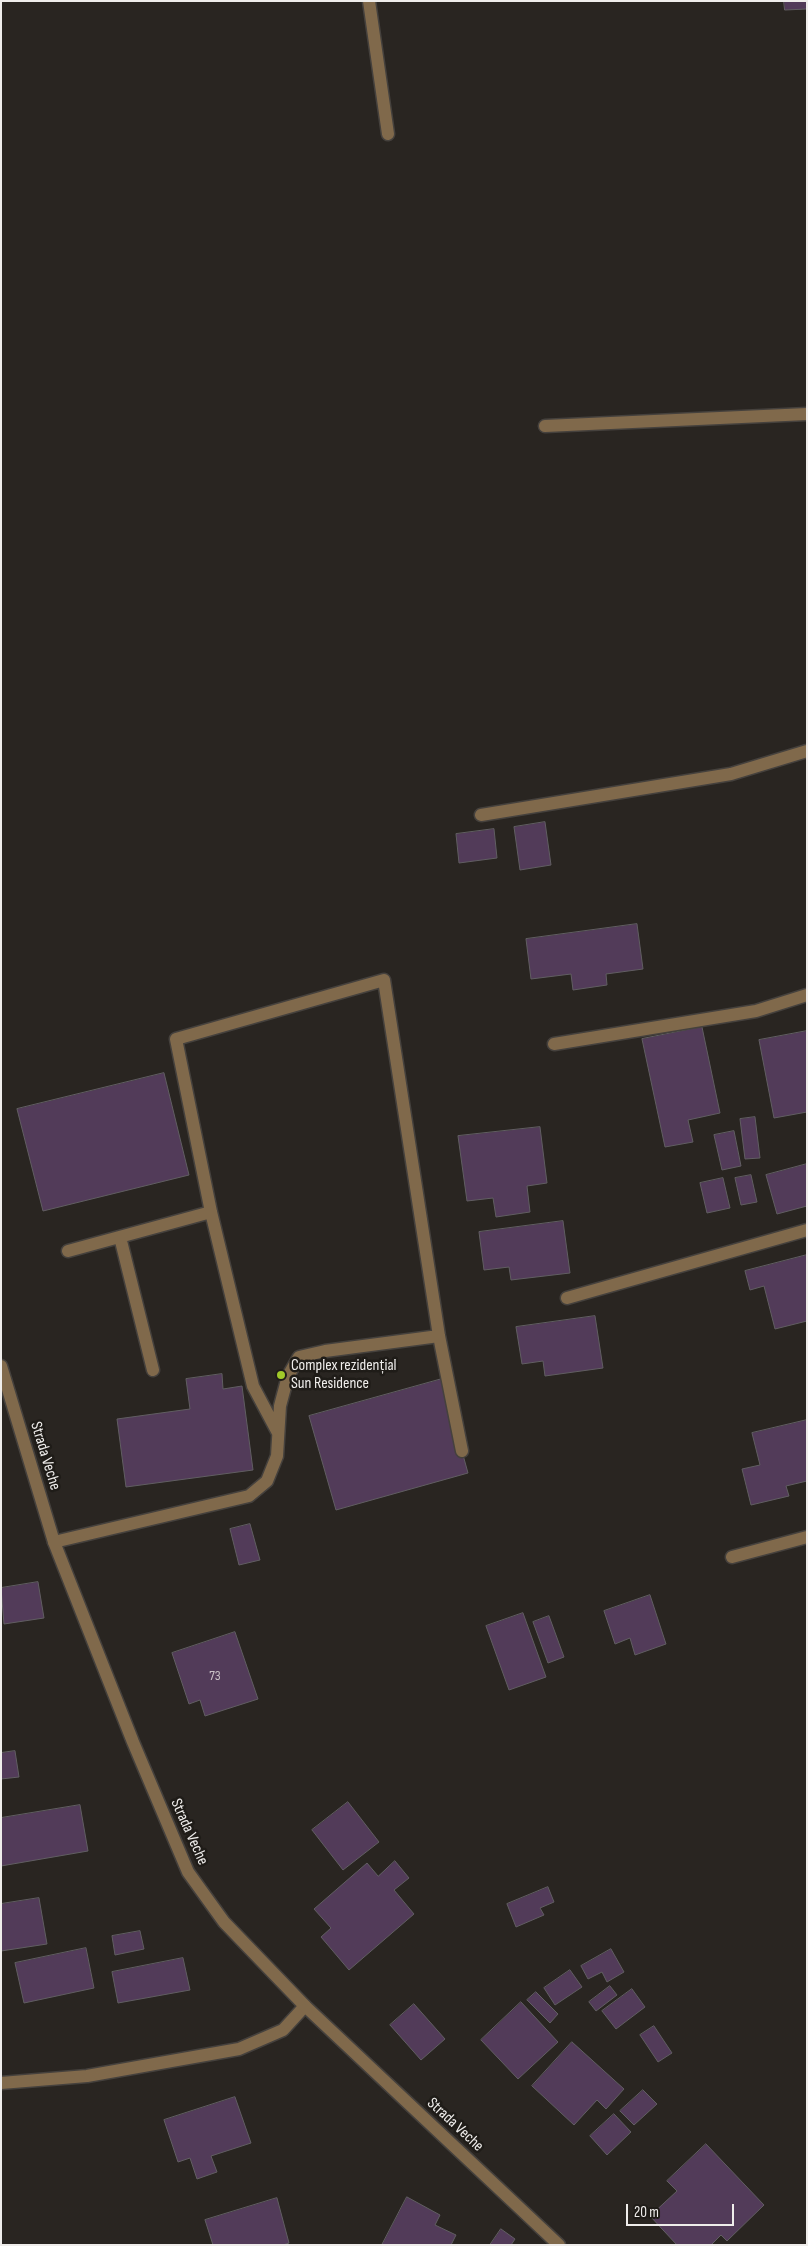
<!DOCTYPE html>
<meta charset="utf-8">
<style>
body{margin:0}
#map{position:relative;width:808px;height:2246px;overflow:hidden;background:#292521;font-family:"Sofia Sans Condensed",sans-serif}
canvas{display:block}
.frame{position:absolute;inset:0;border:2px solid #efedeb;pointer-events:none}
.scale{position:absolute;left:626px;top:2204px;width:108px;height:22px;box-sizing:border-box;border:2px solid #efedeb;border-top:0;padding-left:6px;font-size:15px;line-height:18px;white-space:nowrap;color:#efedeb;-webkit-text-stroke:4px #1f1c18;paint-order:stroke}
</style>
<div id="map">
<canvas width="808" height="2246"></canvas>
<div class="frame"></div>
<div class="scale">20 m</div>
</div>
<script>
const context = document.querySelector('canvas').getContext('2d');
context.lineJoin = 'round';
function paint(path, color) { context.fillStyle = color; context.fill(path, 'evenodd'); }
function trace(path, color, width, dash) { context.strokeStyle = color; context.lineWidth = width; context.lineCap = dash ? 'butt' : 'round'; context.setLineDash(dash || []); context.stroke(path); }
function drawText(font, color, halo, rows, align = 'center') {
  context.font = font + ' "Sofia Sans Condensed",sans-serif'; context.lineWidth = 5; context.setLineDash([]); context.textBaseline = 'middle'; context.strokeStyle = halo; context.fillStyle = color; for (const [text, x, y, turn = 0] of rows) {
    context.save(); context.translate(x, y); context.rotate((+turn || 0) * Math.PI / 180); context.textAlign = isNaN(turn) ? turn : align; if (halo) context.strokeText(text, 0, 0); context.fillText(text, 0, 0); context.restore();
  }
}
const building = new Path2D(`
 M784 1H807V9L785 10Z
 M545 822 551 865 520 870 514 827Z
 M494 829 497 858 459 863 456 834Z
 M637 924 643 969 606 974 607 985 573 990 571 974 531 979 526 939Z
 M702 1027 720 1113 688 1120 693 1142 665 1147 642 1039Z
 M807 1031V1112L774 1118 759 1040Z
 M164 1073 189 1175 43 1211 17 1109Z
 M755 1117 760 1158 745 1159 740 1119Z
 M540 1127 547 1183 527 1186 530 1212 496 1217 493 1198 467 1201 458 1136Z
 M734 1131 741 1166 722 1170 714 1135Z
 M807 1164V1206L777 1214 766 1175Z
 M751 1175 757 1202 741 1205 735 1178Z
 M723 1178 730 1208 707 1213 700 1183Z
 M563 1221 570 1273 511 1280 509 1267 484 1270 479 1232Z
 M807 1255V1321L775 1329 764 1286 750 1290 745 1271Z
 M595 1316 603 1368 545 1376 543 1361 522 1364 516 1327Z
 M222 1374 223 1389 242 1386 253 1470 126 1487 117 1419 190 1409 186 1379Z
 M442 1379 468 1473 336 1510 309 1416Z
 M807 1420V1481L786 1486 789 1496 751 1505 742 1469 760 1465 752 1433Z
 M250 1524 260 1560 239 1565 230 1529Z
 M38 1582 44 1618 4 1624 1 1588Z
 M650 1595 666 1644 635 1655 630 1638 615 1644 604 1611Z
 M523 1613 546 1677 509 1690 486 1626Z
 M549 1616 564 1657 548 1663 533 1622Z
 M235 1632 258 1699 205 1716 200 1700 189 1704 172 1653Z
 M15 1751 19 1777 1 1779V1753Z
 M348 1802 379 1842 343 1870 312 1830Z
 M80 1805 88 1851 1 1866V1818Z
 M395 1861 409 1878 394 1890 414 1914 349 1970 321 1937 331 1928 314 1909 367 1863 378 1876Z
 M548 1887 554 1902 540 1908 544 1915 516 1927 507 1904Z
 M39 1898 47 1944 1 1951V1904Z
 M140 1931 144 1949 115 1955 112 1936Z
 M86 1948 94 1988 24 2003 15 1963Z
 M611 1949 624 1972 607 1982 602 1972 588 1979 581 1966Z
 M183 1958 190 1990 118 2003 112 1972Z
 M570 1970 582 1987 555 2005 544 1988Z
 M610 1986 617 1995 596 2011 589 2002Z
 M632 1989 645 2007 616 2029 602 2011Z
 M536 1992 558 2014 550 2023 527 2000Z
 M521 2002 558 2042 518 2079 481 2040Z
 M414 2004 445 2039 421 2060 390 2025Z
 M654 2026 672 2053 658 2062 640 2035Z
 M572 2042 624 2089 606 2109 597 2100 574 2125 532 2086Z
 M643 2090 657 2104 634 2125 620 2111Z
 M235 2097 251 2143 211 2156 217 2172 197 2179 190 2158 178 2162 164 2120Z
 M614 2114 631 2132 607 2155 590 2136Z
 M706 2144 764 2205 727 2241 721 2235 711 2245H677L650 2216 677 2191 667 2181Z
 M407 2197 440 2215 435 2225 456 2235 451 2245H382Z
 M277 2198 289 2243 283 2245H213L205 2220Z
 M501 2229 515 2239 511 2245H490Z`);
const service = new Path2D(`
 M369 1 388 134
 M545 426 807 414
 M481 815 731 774 807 751
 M554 1044 756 1011 807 995
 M120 1237 153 1370
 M68 1251 211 1212
 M567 1298 807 1230
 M278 1433 253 1386 211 1212 176 1039 384 980 439 1336 462 1451
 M54 1542 249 1496 267 1481 277 1456 280 1406 288 1376 299 1357 325 1351 439 1336
 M732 1557 807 1537`);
const minor = new Path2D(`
 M1 2083 87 2076 239 2049 283 2030 305 2006`);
const tertiary = new Path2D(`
 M1 1366 54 1542 133 1742 188 1872 224 1922 305 2006 559 2245`);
const markers = [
 [281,1375,5,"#a1c929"]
];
const numberNames = [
 ["73",215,1676]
];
const poiNames = [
 ["Complex rezidențial",291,1366],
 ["Sun Residence",291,1384]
];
const streetNames = [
 ["Strada Veche",45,1456,73],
 ["Strada Veche",189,1832,66],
 ["Strada Veche",455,2125,43]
];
paint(building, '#523b59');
trace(building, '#615e62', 1);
trace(service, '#45413d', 15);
trace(minor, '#45413d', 15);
trace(tertiary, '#45413d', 15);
trace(service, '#80694b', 12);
trace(minor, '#80694b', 12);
trace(tertiary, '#80694b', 12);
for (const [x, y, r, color] of markers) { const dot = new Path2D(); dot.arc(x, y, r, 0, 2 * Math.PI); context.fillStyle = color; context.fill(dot); trace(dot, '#1f1c18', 2); }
drawText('14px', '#c8c0c6', null, numberNames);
drawText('16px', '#efedeb', '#1f1c18', poiNames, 'left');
drawText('16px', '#efedeb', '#1f1c18', streetNames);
</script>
